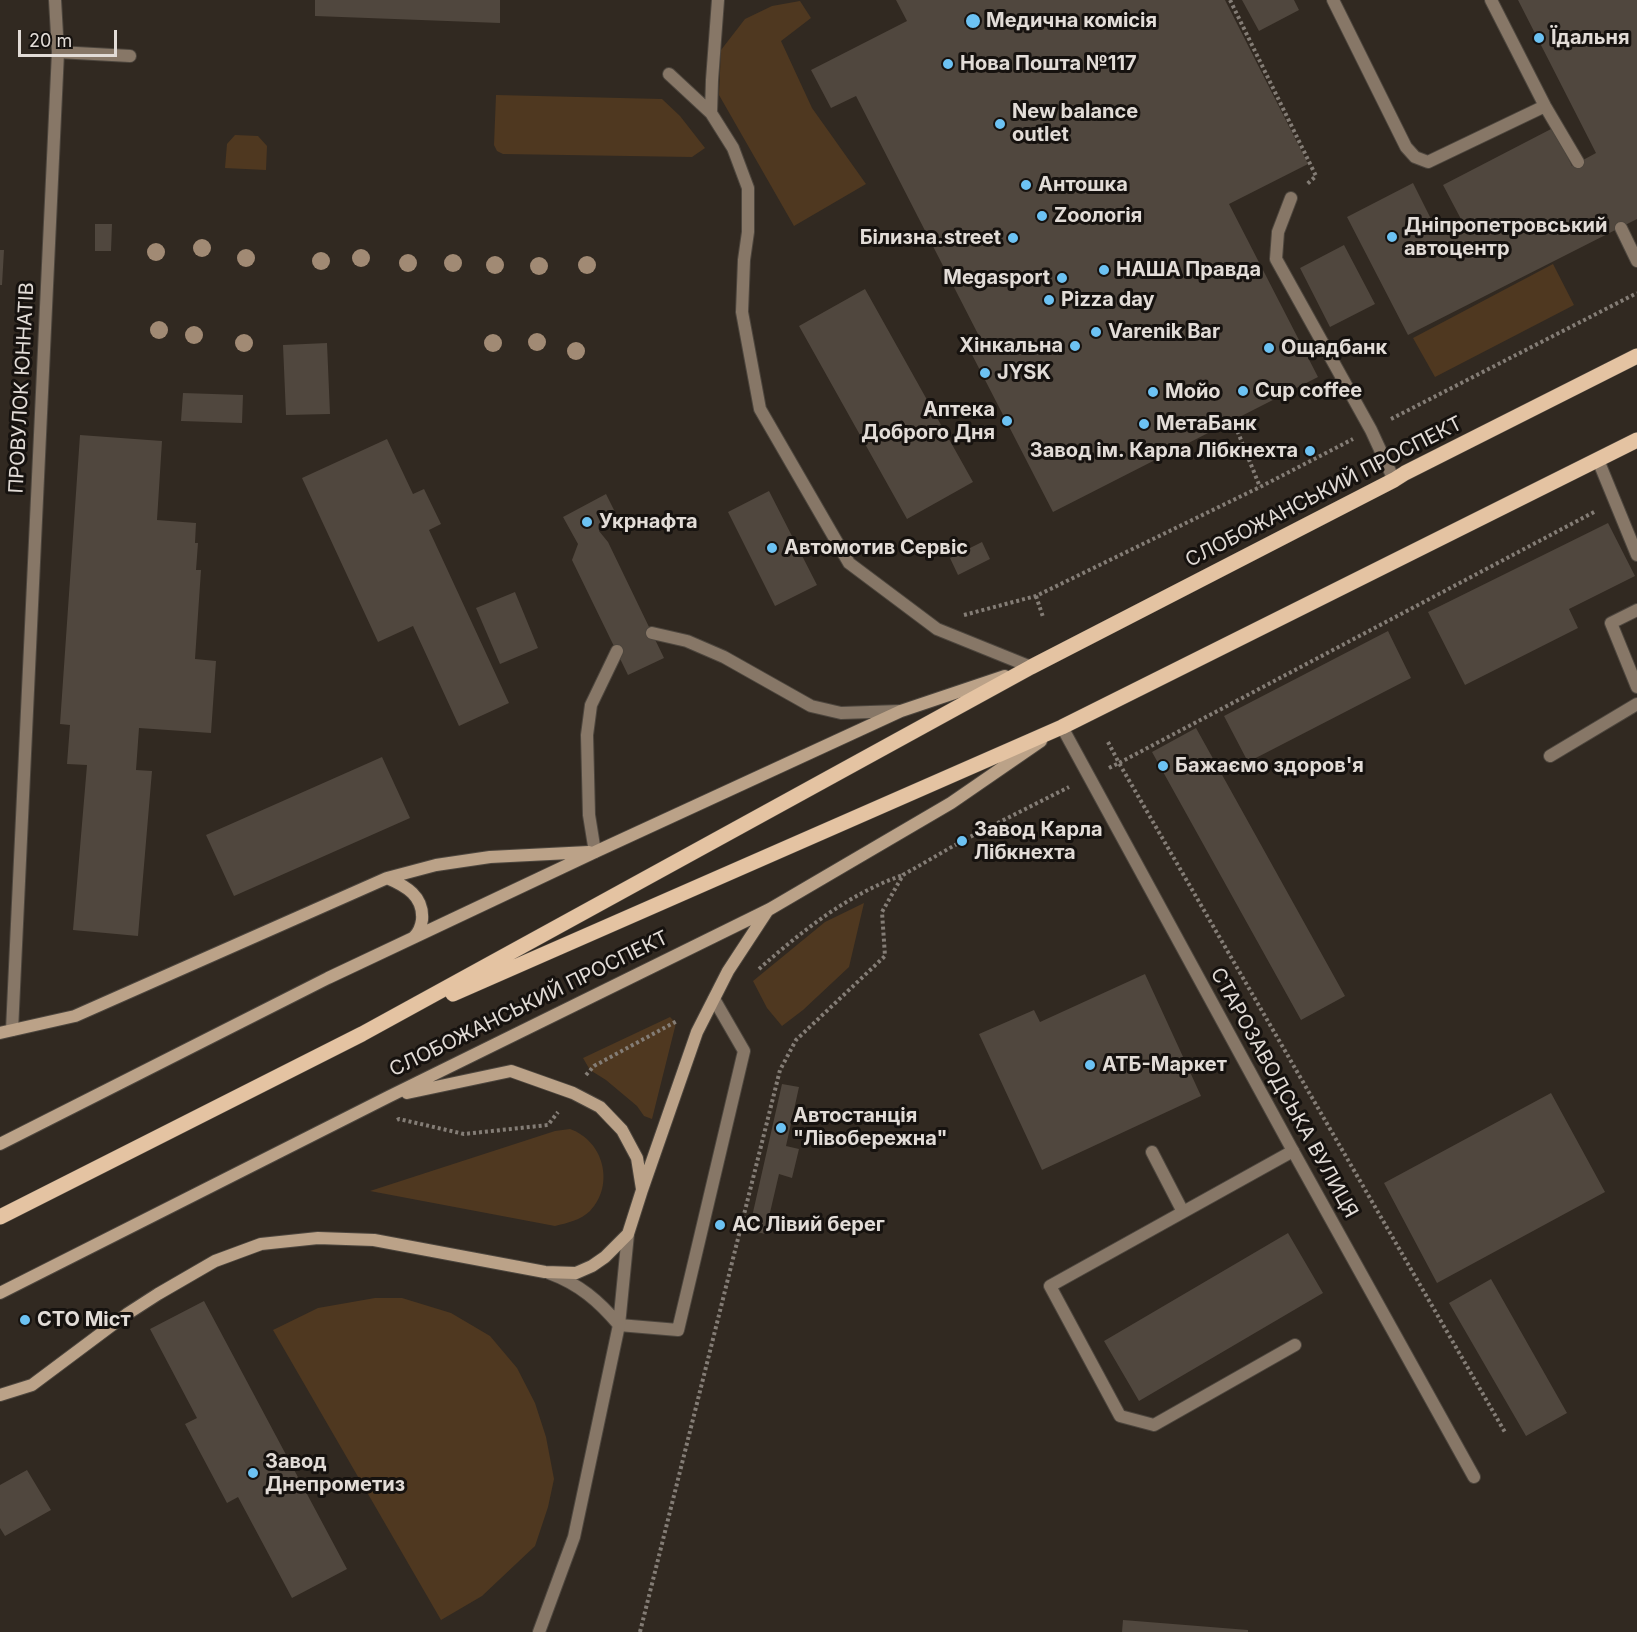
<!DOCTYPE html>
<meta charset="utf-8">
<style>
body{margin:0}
#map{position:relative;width:1637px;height:1632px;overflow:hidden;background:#312921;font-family:Inter,sans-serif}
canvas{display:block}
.scale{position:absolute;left:18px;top:30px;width:99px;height:27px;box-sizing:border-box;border:3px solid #e2dcd7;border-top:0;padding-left:8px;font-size:18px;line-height:21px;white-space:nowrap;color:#e2dcd7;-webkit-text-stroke:4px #16120f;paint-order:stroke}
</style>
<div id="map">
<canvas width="1637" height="1632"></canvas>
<div class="scale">20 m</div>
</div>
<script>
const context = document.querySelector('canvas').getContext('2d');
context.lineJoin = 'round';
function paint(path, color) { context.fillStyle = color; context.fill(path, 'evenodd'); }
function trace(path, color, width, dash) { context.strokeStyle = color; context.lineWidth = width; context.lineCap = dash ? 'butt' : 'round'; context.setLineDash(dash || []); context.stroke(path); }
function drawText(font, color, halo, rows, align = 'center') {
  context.font = font + ' Inter,sans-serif'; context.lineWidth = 6; context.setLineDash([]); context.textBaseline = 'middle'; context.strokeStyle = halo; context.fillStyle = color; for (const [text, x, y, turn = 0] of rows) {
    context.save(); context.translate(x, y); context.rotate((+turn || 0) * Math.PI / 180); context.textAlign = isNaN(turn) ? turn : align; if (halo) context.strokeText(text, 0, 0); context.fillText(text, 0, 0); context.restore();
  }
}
const green = new Path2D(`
 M800 1 811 18 781 41 812 108 866 184 794 226 719 95 721 50 745 19 772 6Z
 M496 95 662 99 680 116 705 148 692 157 503 154 497 151 494 145Z
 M235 135 258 136 267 146 266 170 225 168 227 144Z
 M1553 264 1574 305 1435 377 1413 338Z
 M864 903 849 967 803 1010 782 1026 767 1008 753 981 825 922Z
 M670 1017 676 1023 652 1119 644 1116 637 1106 606 1080 590 1070 583 1058Z
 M570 1129C604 1141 615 1185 590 1211 581 1220 567 1223 555 1226L370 1191 555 1131Z
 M375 1298H402L451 1313 490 1336 517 1368 535 1403 546 1437 554 1479 548 1507 535 1546 482 1596 441 1620 273 1330 318 1308Z`);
const building = new Path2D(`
 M315 0H500V23L315 16Z
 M896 0H1225L1308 164 1229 204 1318 377 1053 512 966 343 979 336 856 96 831 108 811 70 907 21Z
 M1242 0H1294L1299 10 1259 31Z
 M1518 0H1637V219L1408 335 1347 217 1413 183 1438 233 1462 221 1443 185 1553 128 1572 166 1596 153Z
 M95 224H112L111 251H95Z
 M1344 245 1375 304 1330 327 1300 268Z
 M0 250H4L2 285H0Z
 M865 289 973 482 907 519 799 326Z
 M327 343 330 414 286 415 283 345Z
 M183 393 243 395 242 423 181 421Z
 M80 435 162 441 157 520 196 523 195 543H198L196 570H201L195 659 216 661 211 733 139 728 136 770 152 771 138 936 73 930 87 765 67 764 70 725 60 724Z
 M387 439 413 494 424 489 441 524 429 530 509 703 459 726 413 626 378 642 302 478Z
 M769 491 817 585 775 606 728 512Z
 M606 494 615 512 599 531 608 542 664 658 628 675 572 560 578 544 563 517Z
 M1608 523 1635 576 1569 609 1578 628 1465 685 1428 612Z
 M982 542 990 559 958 575 950 558Z
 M515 592 538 648 500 664 476 608Z
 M1388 631 1411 678 1248 762 1224 716Z
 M1196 728 1345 996 1301 1020 1152 752Z
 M382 757 410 818 234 896 206 835Z
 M1145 974 1201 1096 1042 1170 979 1034 1034 1010 1040 1022Z
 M782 1084 799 1087 786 1146 799 1149 792 1178 779 1174 765 1234 749 1230Z
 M1551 1093 1605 1192 1437 1283 1384 1183Z
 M1288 1233 1323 1293 1139 1401 1104 1341Z
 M1491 1279 1567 1413 1526 1436 1449 1303Z
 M204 1301 347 1569 292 1598 238 1497 227 1503 185 1424 197 1418 150 1329Z
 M27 1470 51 1510 5 1536 0 1528V1485Z
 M1123 1620 1248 1630V1632H1122Z`);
const path = new Path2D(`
 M1230 0 1316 176 1307 184
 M1391 419 1637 293
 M1233 420 1260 487
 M1036 596 1043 617
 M964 615 1036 596 1260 487 1353 439
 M1108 742 1119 763 1596 511
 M1109 768 1119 763 1506 1434
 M759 969C802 931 848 894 903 875
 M586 1075 594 1066 677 1021
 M397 1120 399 1119 464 1134 548 1125 558 1112
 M640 1632 780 1070 796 1040 885 956 882 912 903 875 962 841 1069 787`);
const service = new Path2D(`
 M1333 0 1406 147 1415 157 1428 162 1545 106
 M1491 0 1545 106 1578 162
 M58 52 130 56
 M669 74 711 113 733 148 748 188V232L744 260 742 312 760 409 849 563 937 629 1031 667
 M711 113 712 80 718 0
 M1291 198 1278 232 1276 259 1371 430 1394 480
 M1621 228 1637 261
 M1598 460 1637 555
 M1637 610 1611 623 1637 687
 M652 633 687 641 724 657 811 706 841 713 900 711
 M1550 756 1637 704
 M595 852 589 815 587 735 591 705 617 651
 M1293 1151 1050 1286 1120 1416 1154 1425 1295 1345
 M1152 1152 1183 1212
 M619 1325 678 1330 744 1051 714 999`);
const minor = new Path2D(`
 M1062 727 1293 1151 1474 1477
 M12 1030 58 52 55 0
 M549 1273C579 1284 599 1301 619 1325
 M539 1632 574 1537 619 1325 628 1234`);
const secondary = new Path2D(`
 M387 878C406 886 424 896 422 920 421 927 419 932 414 937
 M0 1033 75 1016 387 878 436 865 490 857 589 852
 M407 1093 511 1071 573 1093 600 1107 622 1130 637 1158 642 1189
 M0 1144 328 978 595 852 901 711 1005 676
 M0 1293 388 1097 770 909 951 803 1041 741
 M0 1395 32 1385 127 1314 158 1294 215 1261 261 1244 318 1238 374 1240 545 1272 576 1273 592 1266 605 1257 628 1234 642 1190 697 1032 728 971 768 910`);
const primary = new Path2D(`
 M453 994 1062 727 1637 440
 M0 1217 362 1034 1031 667 1394 480 1405 473 1637 356`);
const trees = [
 [202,248],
 [156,252],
 [246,258],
 [361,258],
 [321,261],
 [408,263],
 [453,263],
 [495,265],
 [587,265],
 [539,266],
 [159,330],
 [194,335],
 [537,342],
 [244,343],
 [493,343],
 [576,351]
];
const markers = [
 [973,21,8,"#6cc2f3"],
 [1539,38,6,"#6cc2f3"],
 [948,64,6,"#6cc2f3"],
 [1000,124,6,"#6cc2f3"],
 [1026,185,6,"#6cc2f3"],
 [1042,216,6,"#6cc2f3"],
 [1392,237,6,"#6cc2f3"],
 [1013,238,6,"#6cc2f3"],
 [1104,270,6,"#6cc2f3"],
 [1062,278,6,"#6cc2f3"],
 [1049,300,6,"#6cc2f3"],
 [1096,332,6,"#6cc2f3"],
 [1075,346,6,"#6cc2f3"],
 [1269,348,6,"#6cc2f3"],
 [985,373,6,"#6cc2f3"],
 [1243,391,6,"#6cc2f3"],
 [1153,392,6,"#6cc2f3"],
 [1007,421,6,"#6cc2f3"],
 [1144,424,6,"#6cc2f3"],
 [1310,451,6,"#6cc2f3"],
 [587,522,6,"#6cc2f3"],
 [772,548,6,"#6cc2f3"],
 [1163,766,6,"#6cc2f3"],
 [962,841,6,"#6cc2f3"],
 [1090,1065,6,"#6cc2f3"],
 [781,1128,6,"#6cc2f3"],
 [720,1225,6,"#6cc2f3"],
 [25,1320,6,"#6cc2f3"],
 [253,1473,6,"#6cc2f3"]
];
const poiNames = [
 ["Медична комісія",986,21],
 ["Їдальня",1551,38],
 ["Нова Пошта №117",960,64],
 ["New balance",1012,112],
 ["outlet",1012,135],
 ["Антошка",1038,185],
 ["Zooлогія",1054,216],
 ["Дніпропетровський",1404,226],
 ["автоцентр",1404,249],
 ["Білизна.street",1001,238,"right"],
 ["НАША Правда",1116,270],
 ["Megasport",1050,278,"right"],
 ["Pizza day",1061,300],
 ["Varenik Bar",1108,332],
 ["Хінкальна",1063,346,"right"],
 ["Ощадбанк",1281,348],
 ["JYSK",997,373],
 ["Cup coffee",1255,391],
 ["Мойо",1165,392],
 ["Аптека",995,410,"right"],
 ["Доброго Дня",995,433,"right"],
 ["МетаБанк",1156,424],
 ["Завод ім. Карла Лібкнехта",1298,451,"right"],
 ["Укрнафта",599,522],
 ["Автомотив Сервіс",784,548],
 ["Бажаємо здоров'я",1175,766],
 ["Завод Карла",974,830],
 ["Лібкнехта",974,853],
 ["АТБ-Маркет",1102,1065],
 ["Автостанція",793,1116],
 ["\"Лівобережна\"",793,1139],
 ["АС Лівий берег",732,1225],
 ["СТО Міст",37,1320],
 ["Завод",265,1462],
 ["Днепрометиз",265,1485]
];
const streetNames = [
 ["ПРОВУЛОК ЮННАТІВ",22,388,-87],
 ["СЛОБОЖАНСЬКИЙ ПРОСПЕКТ",1324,492,-27],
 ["СЛОБОЖАНСЬКИЙ ПРОСПЕКТ",529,1004,-26],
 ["СТАРОЗАВОДСЬКА ВУЛИЦЯ",1284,1093,61]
];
paint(green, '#4f3820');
paint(building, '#50473e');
trace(service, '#4d463e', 14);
trace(minor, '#4d463e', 14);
trace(secondary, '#4d463e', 14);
trace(primary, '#4d463e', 16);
trace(path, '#847d76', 4, [3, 3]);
trace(service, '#877767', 12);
trace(minor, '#877767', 12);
trace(secondary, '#bba288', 12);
trace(primary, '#e4c3a2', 15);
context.fillStyle = '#a18a74';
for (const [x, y] of trees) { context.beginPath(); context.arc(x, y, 9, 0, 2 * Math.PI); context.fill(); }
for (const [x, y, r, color] of markers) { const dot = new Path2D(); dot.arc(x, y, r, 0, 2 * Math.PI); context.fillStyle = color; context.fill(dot); trace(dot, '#16120f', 2); }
drawText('bold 20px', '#e2dcd7', '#16120f', poiNames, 'left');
drawText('20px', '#e2dcd7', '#16120f', streetNames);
</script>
